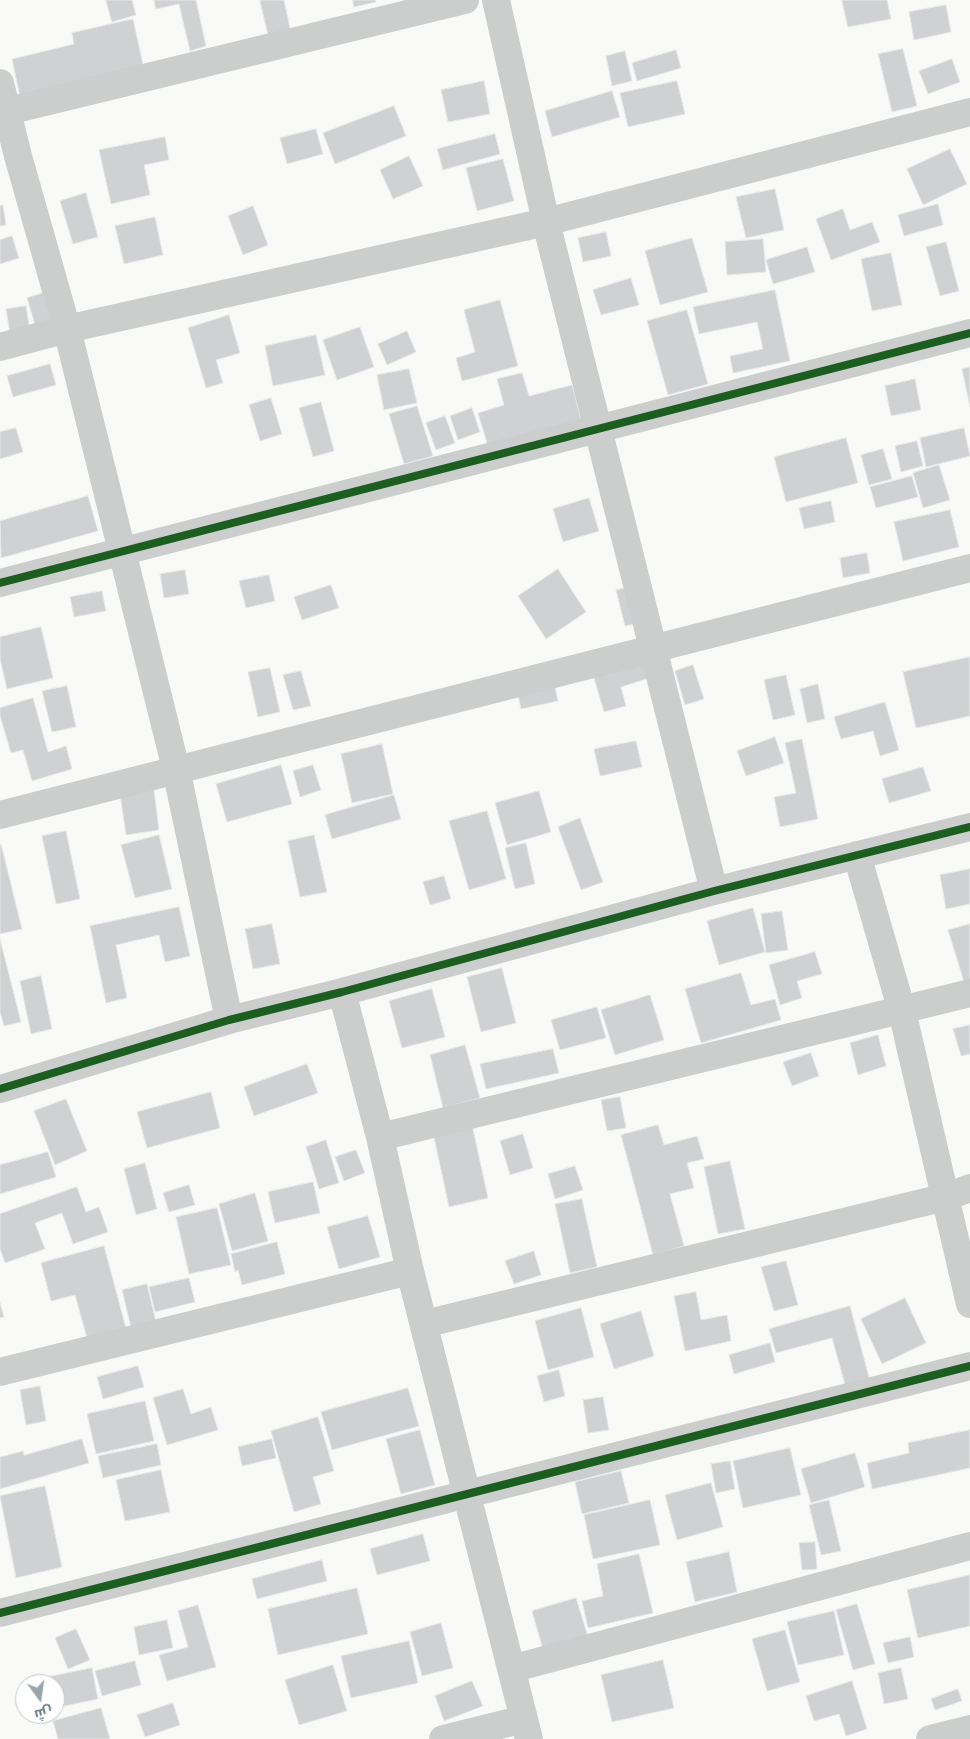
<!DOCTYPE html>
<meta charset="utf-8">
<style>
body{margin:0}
#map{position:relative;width:970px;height:1739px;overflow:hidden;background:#f9f9f8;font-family:"Fira Sans",Cairo,sans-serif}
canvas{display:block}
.north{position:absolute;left:15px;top:1674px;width:50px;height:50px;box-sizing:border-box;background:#fff;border:1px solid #c1cacd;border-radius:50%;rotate:166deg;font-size:14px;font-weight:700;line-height:20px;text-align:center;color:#647a83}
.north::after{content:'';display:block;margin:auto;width:18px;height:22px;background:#98a6ac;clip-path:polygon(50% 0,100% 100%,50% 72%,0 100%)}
</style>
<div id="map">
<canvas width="970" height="1739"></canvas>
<div class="north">ش</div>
</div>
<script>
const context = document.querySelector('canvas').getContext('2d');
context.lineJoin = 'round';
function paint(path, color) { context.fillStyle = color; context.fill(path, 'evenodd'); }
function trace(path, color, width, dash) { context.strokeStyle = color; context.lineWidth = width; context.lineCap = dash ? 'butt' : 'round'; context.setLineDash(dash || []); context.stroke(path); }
const building = new Path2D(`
 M106 0H132L136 15 112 22Z
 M154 0H196L206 46 190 51 179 4 156 9Z
 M260 0H284L291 33 269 38Z
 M353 0H375L376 2 354 7Z
 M842 0H887L891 19 848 27Z
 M946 5 951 32 914 40 909 12Z
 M133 19 144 69 20 97 12 59 74 44 72 33Z
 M903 49 917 106 892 112 878 54Z
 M676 50 681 68 637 81 632 63Z
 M625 51 632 81 612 86 606 56Z
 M952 59 960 82 928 94 919 71Z
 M484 81 490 114 448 122 441 90Z
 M677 81 685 114 628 127 620 93Z
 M612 91 620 117 552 137 545 111Z
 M394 106 406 136 335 164 323 133Z
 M316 129 323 154 287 164 280 138Z
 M495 134 500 154 443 170 437 149Z
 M165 137 169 160 144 165 150 195 111 204 99 150Z
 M950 149 967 184 923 205 907 169Z
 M409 156 423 186 393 199 380 170Z
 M503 159 514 201 477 211 466 168Z
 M775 189 784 230 746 238 736 197Z
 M86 193 98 237 73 244 60 201Z
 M938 204 943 225 904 236 898 215Z
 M3 205 6 225 0 226V206Z
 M253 206 268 245 243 255 228 216Z
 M843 209 850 230 872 222 880 242 831 260 816 219Z
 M155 217 163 255 124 264 115 226Z
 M606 232 611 256 583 262 578 238Z
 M12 236 19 258 0 264V240Z
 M692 238 708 292 660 305 645 251Z
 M763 239 766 272 727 275 725 242Z
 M946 242 959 291 940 296 926 247Z
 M807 247 815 272 773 284 766 260Z
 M891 253 902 305 872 311 861 259Z
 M631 278 639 305 601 315 593 290Z
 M775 290 790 361 733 373 730 356 763 349 757 322 699 334 693 307Z
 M43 293 51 321 35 325 27 298Z
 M500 300 518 366 462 381 456 358 475 352 464 310Z
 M26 306 30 331 10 334 6 309Z
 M687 310 708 384 668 395 647 321Z
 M229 315 240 353 216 360 223 383 206 388 188 328Z
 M360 327 374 367 337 380 323 340Z
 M407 331 416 352 387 365 378 344Z
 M316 335 325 375 273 386 265 346Z
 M50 364 56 385 13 397 7 376Z
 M970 367V407L962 369Z
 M409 369 417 403 384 410 377 375Z
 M522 373 529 396 572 385 583 427 490 453 478 413 504 405 497 379Z
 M915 379 921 410 891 416 885 386Z
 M271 398 282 434 260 441 249 405Z
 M321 402 334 451 313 457 299 408Z
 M417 406 433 456 404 464 389 414Z
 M472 408 480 432 458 440 450 416Z
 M445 416 455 443 436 450 426 423Z
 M16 428 23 452 0 459V432Z
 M964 428 970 456 926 467 920 438Z
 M846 438 858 483 786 502 774 457Z
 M917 441 923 466 901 472 895 446Z
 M883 449 892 479 869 485 861 455Z
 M939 465 950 500 923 508 913 473Z
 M912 476 918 497 876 508 870 487Z
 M88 496 98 531 1 558 0 521Z
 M589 498 599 531 563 542 553 509Z
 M831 501 835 522 804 529 799 508Z
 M950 510 959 547 903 561 894 522Z
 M867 553 870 573 843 578 840 558Z
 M558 569 586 612 546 639 518 596Z
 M185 570 189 594 164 598 160 574Z
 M269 575 275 601 246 608 239 581Z
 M331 585 339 608 302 620 294 597Z
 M631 587 640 623 625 626 616 590Z
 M102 591 106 611 74 617 70 597Z
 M41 627 53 678 7 689 0 659V637Z
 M643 657 649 678 621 687 626 706 604 712 592 671Z
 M970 657V716L916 728 903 672Z
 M693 665 704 699 685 705 675 671Z
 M270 668 280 712 258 717 248 672Z
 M301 671 311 706 293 710 283 675Z
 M786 675 795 715 773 720 764 680Z
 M553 677 558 701 521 709 516 686Z
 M818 684 825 719 807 723 800 689Z
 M67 686 76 727 52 732 42 691Z
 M33 698 48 752 66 746 72 769 32 781 23 750 11 753 0 716V708Z
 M885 702 899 750 880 756 873 731 841 739 834 717Z
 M775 737 784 763 746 776 737 751Z
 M802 739 818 819 780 827 774 797 796 793 785 743Z
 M636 741 642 767 600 776 594 749Z
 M382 744 393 794 352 803 341 754Z
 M281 765 292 804 227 822 216 784Z
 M313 765 321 790 300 797 293 771Z
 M923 767 931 791 889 803 882 779Z
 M154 790 159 830 126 835 120 794Z
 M539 791 551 832 507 845 495 803Z
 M394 795 401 819 332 839 325 815Z
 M487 811 506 879 469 890 449 821Z
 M580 818 603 882 581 890 558 827Z
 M66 831 80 899 56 904 42 836Z
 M159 835 172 889 135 898 121 845Z
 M314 835 327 892 300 897 288 841Z
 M526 843 535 884 515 889 505 848Z
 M1 844 22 929 0 934V845Z
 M970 869V904L946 909 940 875Z
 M444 876 451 899 430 905 423 882Z
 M179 907 190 956 165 962 159 935 116 945 127 998 106 1003 90 926Z
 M753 908 765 952 719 965 707 921Z
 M782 911 788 950 766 953 761 914Z
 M272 924 280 964 253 969 245 929Z
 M970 924V980L964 982 948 930Z
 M0 939 21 1022 4 1026 0 1012Z
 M815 952 822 974 797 981 802 998 780 1005 769 965Z
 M502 968 516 1023 481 1032 467 977Z
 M741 973 751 1005 775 999 781 1020 701 1043 685 989Z
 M41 976 52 1029 31 1034 20 981Z
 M432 989 445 1037 402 1048 389 1001Z
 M650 995 664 1040 615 1055 601 1010Z
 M597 1007 606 1038 560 1050 551 1020Z
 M970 1025V1054L961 1056 953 1029Z
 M878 1035 886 1066 858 1075 850 1043Z
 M465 1045 480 1098 443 1108 430 1055Z
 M553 1049 559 1073 486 1089 480 1064Z
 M811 1053 819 1076 792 1086 783 1062Z
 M307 1064 318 1093 254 1116 244 1087Z
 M211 1092 220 1128 147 1148 137 1112Z
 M620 1097 626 1128 607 1131 601 1100Z
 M66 1099 87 1151 55 1165 34 1111Z
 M471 1120 488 1198 449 1207 432 1128Z
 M658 1125 664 1145 697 1136 704 1159 687 1163 694 1188 670 1194 684 1246 653 1255 621 1135Z
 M523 1134 533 1168 510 1175 500 1141Z
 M326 1140 339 1183 319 1189 306 1147Z
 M356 1150 365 1173 344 1181 335 1157Z
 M48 1152 56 1177 0 1194V1165Z
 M730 1161 745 1229 718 1234 704 1167Z
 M145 1163 157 1209 136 1215 124 1169Z
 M575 1166 583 1190 555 1199 548 1174Z
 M313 1182 320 1213 275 1223 268 1192Z
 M189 1185 195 1205 169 1212 163 1193Z
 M77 1187 86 1212 99 1207 108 1232 73 1244 62 1213 35 1223 45 1249 5 1263 0 1249V1214Z
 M255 1193 268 1241 232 1251 219 1204Z
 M582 1199 597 1267 570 1273 555 1204Z
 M217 1208 231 1265 189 1274 176 1217Z
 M368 1216 380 1257 339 1269 327 1227Z
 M277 1242 285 1274 242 1285 238 1270 235 1272 231 1254Z
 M104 1246 126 1328 87 1338 75 1295 51 1301 41 1263Z
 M534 1251 541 1275 514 1284 505 1261Z
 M786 1261 798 1305 774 1311 761 1267Z
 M189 1278 195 1302 155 1312 149 1287Z
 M147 1284 157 1326 132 1332 122 1290Z
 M696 1292 701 1320 727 1315 731 1341 685 1351 674 1296Z
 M905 1298 926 1343 882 1364 861 1319Z
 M0 1303 4 1317 0 1318Z
 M850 1306 870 1381 846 1388 832 1338 776 1353 769 1329Z
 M581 1308 594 1357 548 1370 535 1321Z
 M641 1311 654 1356 614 1369 600 1324Z
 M770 1343 775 1362 734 1374 729 1355Z
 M138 1366 144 1387 103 1399 97 1377Z
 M559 1370 565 1396 544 1402 537 1376Z
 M40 1386 46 1421 26 1425 20 1390Z
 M408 1388 419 1426 332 1450 321 1412Z
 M183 1389 191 1414 211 1407 218 1430 167 1445 153 1398Z
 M603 1397 609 1430 588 1433 583 1400Z
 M145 1401 154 1441 96 1454 87 1414Z
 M318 1417 334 1471 313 1477 321 1504 294 1512 271 1431Z
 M420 1430 435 1485 401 1494 386 1439Z
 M970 1430V1468L872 1489 867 1463 909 1453 908 1443Z
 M82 1439 89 1463 0 1489V1457L23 1451 24 1455Z
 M272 1439 276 1458 242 1466 238 1447Z
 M157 1444 161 1465 103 1478 98 1456Z
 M790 1448 801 1495 743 1508 733 1461Z
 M855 1453 865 1487 811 1503 801 1469Z
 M730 1461 735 1489 716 1493 711 1464Z
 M161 1470 170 1512 125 1521 116 1480Z
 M621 1471 629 1503 582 1514 575 1482Z
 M711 1483 723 1527 677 1540 665 1495Z
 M45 1486 62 1567 16 1578 0 1496Z
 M650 1500 660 1545 593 1559 584 1515Z
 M829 1500 841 1551 821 1555 809 1505Z
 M423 1534 430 1561 377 1575 370 1549Z
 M815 1542 817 1569 802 1570 799 1543Z
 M729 1552 737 1592 695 1602 686 1562Z
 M639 1554 653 1613 588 1628 582 1601 603 1596 597 1564Z
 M322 1560 327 1581 257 1599 252 1579Z
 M970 1575V1626L918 1638 907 1590Z
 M357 1588 368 1634 278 1655 268 1609Z
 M576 1598 589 1640 544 1653 532 1611Z
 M857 1604 875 1664 853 1670 836 1610Z
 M198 1605 216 1667 167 1681 159 1655 188 1647 178 1611Z
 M834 1611 844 1655 798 1665 787 1622Z
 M167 1620 173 1648 139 1655 134 1627Z
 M441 1623 453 1668 422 1676 410 1632Z
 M76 1629 90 1660 68 1669 55 1638Z
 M785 1630 800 1682 767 1691 752 1639Z
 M910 1637 914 1657 888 1663 883 1643Z
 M409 1641 418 1683 351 1698 341 1656Z
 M663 1660 674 1708 612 1722 601 1675Z
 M135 1661 141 1685 102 1696 95 1671Z
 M333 1665 347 1711 299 1725 285 1680Z
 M92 1668 98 1699 55 1708V1684H50L48 1677Z
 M901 1668 908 1699 884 1704 878 1673Z
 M472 1681 483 1706 444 1721 435 1696Z
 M852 1681 867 1729 846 1736 839 1714 814 1721 806 1696Z
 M958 1689 962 1701 935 1710 931 1699Z
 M173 1703 180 1725 145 1737 137 1715Z
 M101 1708 110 1739H58L53 1721Z`);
const minor = new Path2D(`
 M496 0 546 222 714 891
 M0 83 18 156 67 329 176 769 229 1020
 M0 113 465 0
 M0 347 67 329 546 222 970 112
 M0 583 970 333
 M0 815 970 568
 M857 855 902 1011 970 1304
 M342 992 380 1137 410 1271 529 1739
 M0 1089 229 1020 342 992 714 891 970 827
 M380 1137 970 993
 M424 1324 946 1197 970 1188
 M0 1372 410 1271
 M0 1613 970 1366
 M511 1669 970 1546
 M443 1739 524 1719
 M930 1739 970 1729`);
const cycleway = new Path2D(`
 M0 583 970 333
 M0 1089 229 1020 342 992 714 891 970 827
 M0 1613 970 1366`);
paint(building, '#cfd1d2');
trace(building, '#e8e8e8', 1);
trace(minor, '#cccece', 28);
trace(cycleway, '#1b5e20', 8);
</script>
